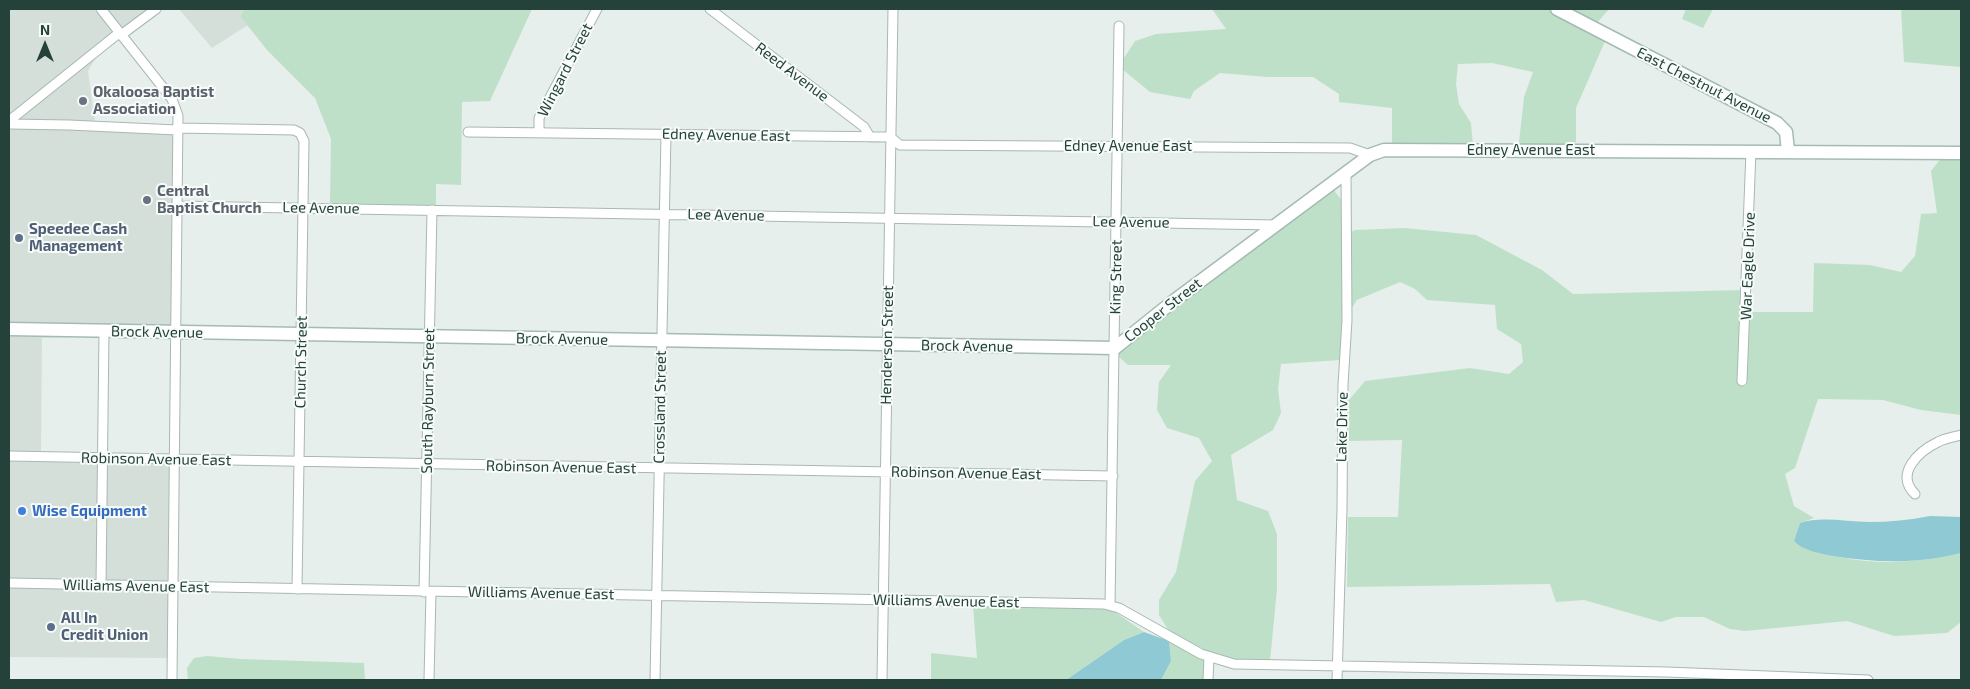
<!DOCTYPE html>
<style>
body{margin:0}
#map{position:relative;width:1970px;height:689px;overflow:hidden;background:#e6efeb;font-family:"Exo 2",sans-serif}
canvas{display:block}
.frame{position:absolute;inset:0;border:10px solid #24423a;pointer-events:none}
.north{position:absolute;left:20px;top:20px;width:50px;height:50px;-webkit-text-stroke:4px #f7fbf9;paint-order:stroke;rotate:0deg;font-size:14px;font-weight:700;line-height:20px;text-align:center;color:#24423a}
.north::after{content:'';display:block;margin:auto;width:18px;height:22px;background:#24423a;clip-path:polygon(50% 0,100% 100%,50% 72%,0 100%)}
</style>
<div id="map">
<canvas width="1970" height="689"></canvas>
<div class="frame"></div>
<div class="north">N</div>
</div>
<script>
const context = document.querySelector('canvas').getContext('2d');
context.lineJoin = 'round';
function paint(path, color) { context.fillStyle = color; context.fill(path, 'evenodd'); }
function trace(path, color, width, dash) { context.strokeStyle = color; context.lineWidth = width; context.lineCap = dash ? 'butt' : 'round'; context.setLineDash(dash || []); context.stroke(path); }
function drawText(font, color, halo, rows, align = 'center') {
  context.font = font + ' "Exo 2",sans-serif'; context.lineWidth = 4; context.setLineDash([]); context.textBaseline = 'middle'; context.strokeStyle = halo; context.fillStyle = color; for (const [text, x, y, turn = 0] of rows) {
    context.save(); context.translate(x, y); context.rotate((+turn || 0) * Math.PI / 180); context.textAlign = isNaN(turn) ? turn : align; if (halo) context.strokeText(text, 0, 0); context.fillText(text, 0, 0); context.restore();
  }
}
const built = new Path2D(`
 M9 9H96L114 32 9 116Z
 M106 9H149L122 30Z
 M179 9H245L240 16 248 25 212 48Z
 M97 56 88 71 95 122 18 119Z
 M9 129H69L173 135 171 328 9 324Z
 M9 333 100 336 42 338 41 452H9Z
 M9 461 98 463 97 580 9 579Z
 M106 463 169 464 168 582 105 580Z
 M9 588 168 591V658L9 657Z`);
const green = new Path2D(`
 M245 9H532L490 101 462 102 461 185 436 184V206L330 204 331 139 315 98 267 50 240 16Z
 M1212 9H1547L1606 39 1576 108V142C1561 147 1532 151 1519 142L1524 97 1533 72 1492 63 1458 64 1456 84 1459 104 1471 123 1473 145H1392V108L1339 102V94L1313 77H1267L1220 73 1194 91 1190 99 1150 92 1122 69V61L1135 41 1156 34 1226 29Z
 M1566 9H1609L1597 23Z
 M1686 9H1713L1703 28 1682 19Z
 M1901 9H1961V67L1904 62Z
 M1942 157H1961V415L1921 410 1883 400 1818 399 1795 468 1785 474 1794 506 1814 518 1800 523 1794 541C1844 567 1907 566 1961 553V622L1947 633 1894 636 1847 621 1745 631 1730 629 1704 617H1676L1661 622 1584 600 1556 602 1550 584 1347 587 1348 517H1398L1402 440 1349 441V400L1365 381 1470 368 1509 374 1523 362 1521 344 1497 329 1495 305 1427 300 1415 289 1400 282 1357 300 1350 311 1349 233 1355 230 1404 228 1476 235 1542 270 1573 294 1743 290 1738 385 1746 386 1750 312H1813L1814 263 1870 265 1901 272 1915 256 1921 214 1937 213 1931 171Z
 M1334 190 1342 201 1343 320 1340 360 1281 364 1278 389 1281 413 1273 430 1231 455 1237 500 1268 511 1277 534V589L1270 661 1235 660 1213 654 1169 631 1159 615V600L1176 572 1195 481 1212 461 1199 438 1167 428 1157 410 1159 382 1171 365H1128L1119 357V350L1301 212Z
 M973 606 1106 609 1112 610 1144 632 1124 640 1066 680H931V653L977 658Z
 M1169 641 1205 660V680H1161L1171 661Z
 M207 656 241 659 364 663 365 680H188L187 668 194 658Z`);
const water = new Path2D(`
 M1930 516 1961 517V553C1918 564 1877 563 1833 556 1819 553 1804 551 1794 541L1800 523C1821 516 1846 522 1869 522 1890 522 1909 520 1930 516Z
 M1144 632 1169 641 1171 661 1161 680H1066L1124 640Z`);
const street = new Path2D(`
 M101 9 172 99 178 116 172 680
 M710 9 864 127 870 137
 M121 35 156 9
 M9 121 119 33
 M9 124 69 125 177 130
 M177 128 294 130 300 133 304 141 297 589
 M468 132 890 137 900 145 1350 148 1370 155
 M539 133V118L597 9
 M177 206 1276 225
 M1742 381 1751 151
 M9 456 1113 476
 M1915 494C1894 474 1919 451 1938 442 1945 438 1954 437 1961 435
 M9 583 1104 604 1119 608 1201 654 1234 664 1667 672 1868 680
 M101 585 104 331
 M424 592 432 210
 M1110 605 1119 26
 M429 680 431 592
 M655 680 666 134
 M882 680 893 9
 M1208 680 1209 657
 M1337 680 1342 509 1343 385 1347 320 1346 174`);
const secondary = new Path2D(`
 M1557 9 1777 123 1786 132 1788 151
 M9 329 1115 348 1175 300 1370 155 1384 150 1961 153`);
const markers = [
 [83,101,5,"#6b7280"],
 [147,200,5,"#6b7280"],
 [19,238,5,"#5c6f8a"],
 [22,511,5,"#3f7fe0"],
 [51,627,5,"#5c6f8a"]
];
const streetNames = [
 ["Wingard Street",565,70,-63],
 ["Reed Avenue",792,72,37],
 ["East Chestnut Avenue",1704,85,27],
 ["Edney Avenue East",726,135,1],
 ["Edney Avenue East",1128,146],
 ["Edney Avenue East",1531,150],
 ["Lee Avenue",321,208,1],
 ["Lee Avenue",726,215,1],
 ["Lee Avenue",1131,222,1],
 ["War Eagle Drive",1748,266,-88],
 ["King Street",1116,277,-89],
 ["Cooper Street",1163,310,-38],
 ["Brock Avenue",157,332,1],
 ["Brock Avenue",562,339,1],
 ["Henderson Street",887,345,-89],
 ["Brock Avenue",967,346,1],
 ["Church Street",301,362,-89],
 ["South Rayburn Street",428,401,-89],
 ["Crossland Street",660,407,-89],
 ["Lake Drive",1342,427,-89],
 ["Robinson Avenue East",156,459,1],
 ["Robinson Avenue East",561,467,1],
 ["Robinson Avenue East",966,473,1],
 ["Williams Avenue East",136,586,1],
 ["Williams Avenue East",541,593,1],
 ["Williams Avenue East",946,601,1]
];
const worshipNames = [
 ["Okaloosa Baptist",93,92],
 ["Association",93,109],
 ["Central",157,191],
 ["Baptist Church",157,208]
];
const serviceNames = [
 ["Speedee Cash",29,229],
 ["Management",29,246],
 ["All In",61,618],
 ["Credit Union",61,635]
];
const shopNames = [
 ["Wise Equipment",32,511]
];
paint(built, '#d4dfda');
paint(green, '#bfe0c8');
paint(water, '#8ec9d4');
trace(street, '#a8b8b2', 11);
trace(secondary, '#a4bbb3', 15);
trace(street, '#fff', 9);
trace(secondary, '#fff', 12);
for (const [x, y, r, color] of markers) { const dot = new Path2D(); dot.arc(x, y, r, 0, 2 * Math.PI); context.fillStyle = color; context.fill(dot); trace(dot, '#f7fbf9', 2); }
drawText('15px', '#24423a', '#f7fbf9', streetNames);
drawText('bold 15px', '#5b616d', '#f7fbf9', worshipNames, 'left');
drawText('bold 15px', '#4e5e75', '#f7fbf9', serviceNames, 'left');
drawText('bold 15px', '#366cbe', '#f7fbf9', shopNames, 'left');
</script>
